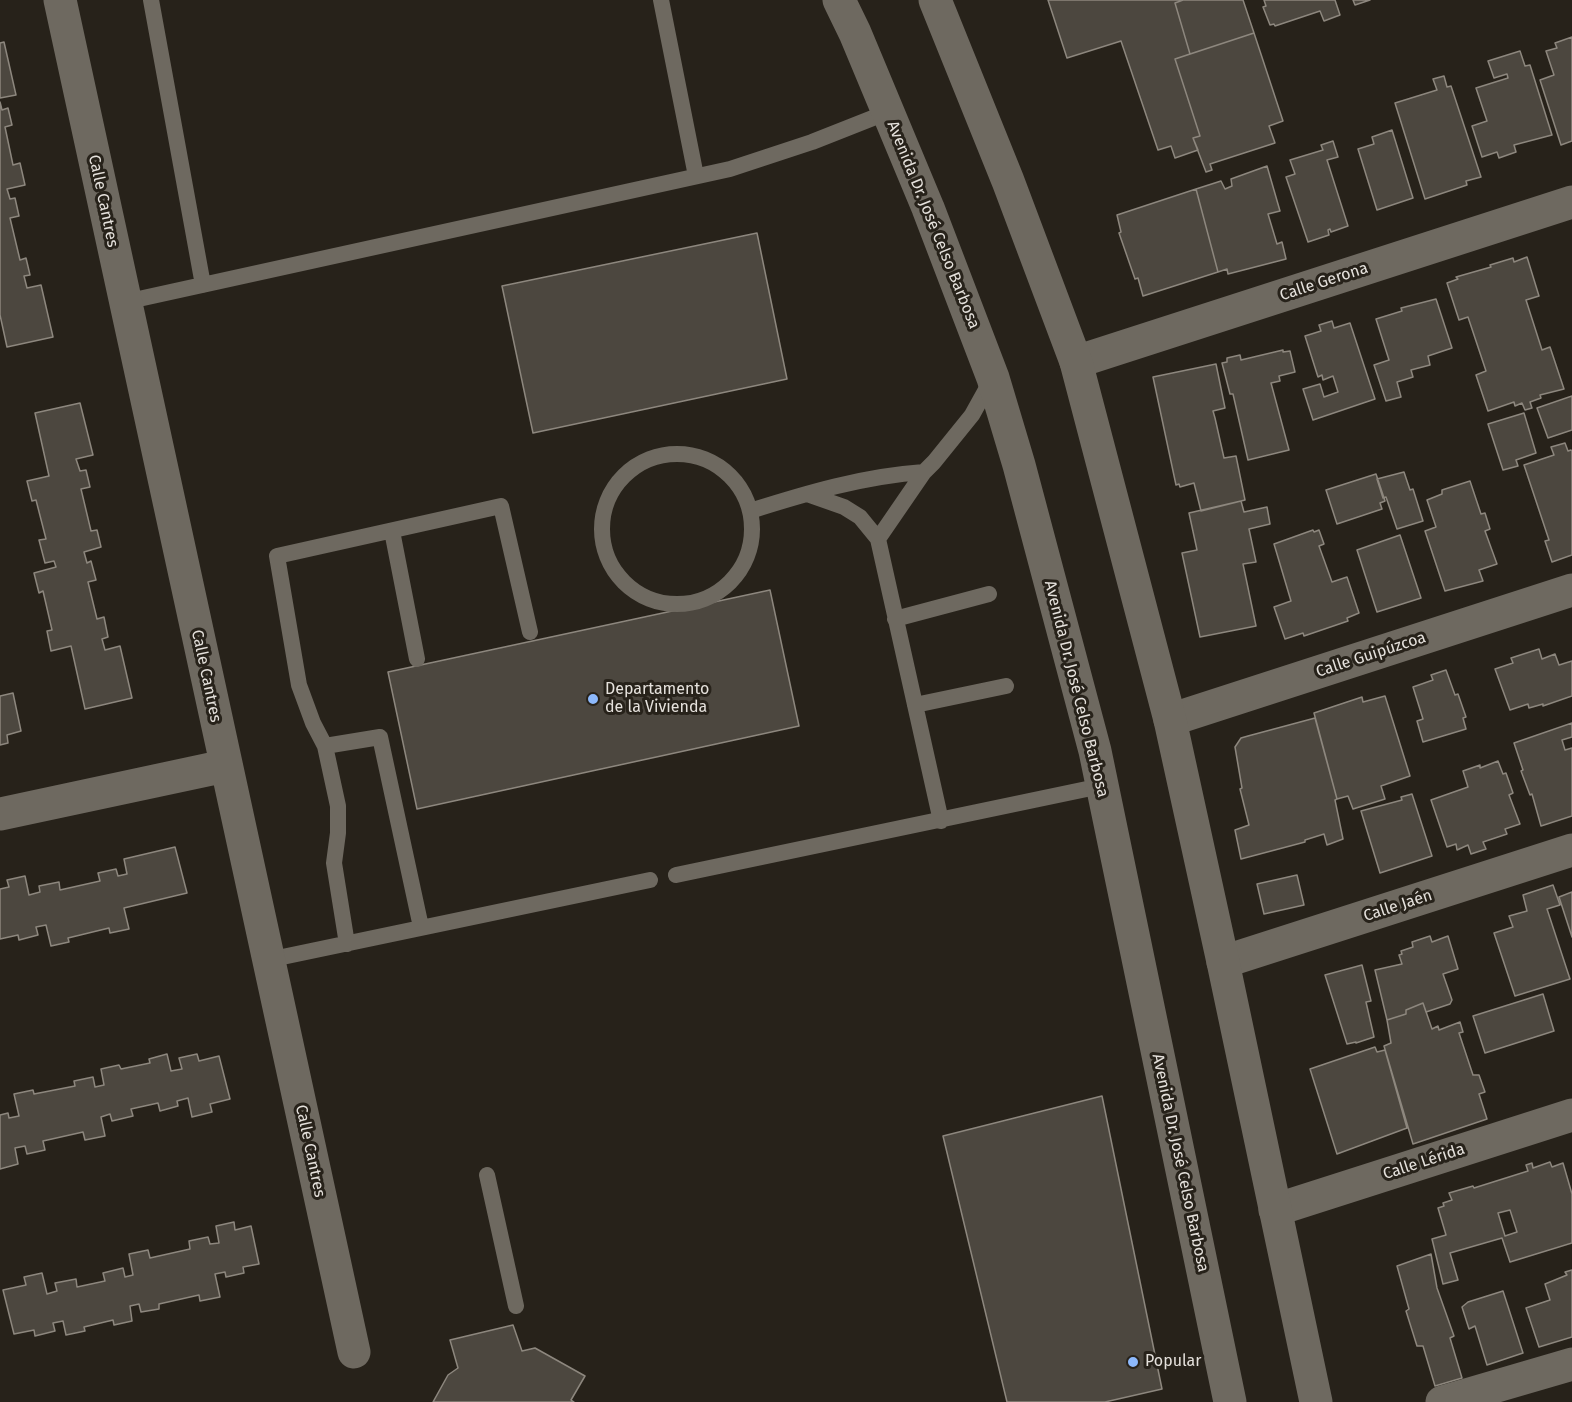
<!DOCTYPE html>
<meta charset="utf-8">
<style>
body{margin:0}
canvas{display:block;background:#27221a}
</style>
<canvas width="1572" height="1402"></canvas>
<script>
const context = document.querySelector('canvas').getContext('2d');
context.lineJoin = 'round';
function paint(path, color) { context.fillStyle = color; context.fill(path, 'evenodd'); }
function trace(path, color, width, dash) { context.strokeStyle = color; context.lineWidth = width; context.lineCap = dash ? 'butt' : 'round'; context.setLineDash(dash || []); context.stroke(path); }
function drawText(font, color, halo, rows, align = 'center') {
  context.font = font + ' "Fira Sans",sans-serif'; context.lineWidth = 6; context.setLineDash([]); context.textBaseline = 'middle'; context.strokeStyle = halo; context.fillStyle = color; for (const [text, x, y, turn = 0] of rows) {
    context.save(); context.translate(x, y); context.rotate((+turn || 0) * Math.PI / 180); context.textAlign = isNaN(turn) ? turn : align; if (halo) context.strokeText(text, 0, 0); context.fillText(text, 0, 0); context.restore();
  }
}
const building = new Path2D(`
 M1048 0H1183L1175 3 1190 54 1175 59 1200 136 1193 138 1198 150 1175 158 1171 146 1158 150 1121 41 1067 58Z
 M1183 0H1243L1254 33 1190 54 1175 3Z
 M1264 0H1335L1340 15 1324 21 1320 11 1275 26 1274 24 1270 25 1263 7 1266 6Z
 M1353 0H1370L1355 5Z
 M1254 33 1283 121 1269 126 1275 143 1210 164 1212 170 1206 172 1193 138 1200 136 1175 59Z
 M1572 37V141L1561 145 1540 80 1554 75 1546 51 1557 48 1555 43Z
 M4 42 16 95 0 98V43Z
 M1520 51 1525 66 1530 65 1552 135 1514 145 1516 152 1499 158 1497 152 1482 157 1472 126 1487 121 1476 88 1508 78 1507 74 1494 78 1488 61Z
 M1444 76 1447 87 1451 86 1481 177 1466 181 1467 185 1425 199 1395 103 1437 90 1433 79Z
 M0 102 2 110 8 108 12 125 5 127 13 165 20 163 25 185 7 189 10 199 15 198 19 216 10 218 20 260 26 258 30 275 24 276 27 288 41 285 53 337 7 347 0 315Z
 M1392 130 1413 198 1377 210 1358 149 1374 144 1372 137Z
 M1333 141 1338 157 1327 160 1348 226 1331 232 1330 229 1328 230 1329 235 1308 242 1286 177 1295 174 1290 160 1323 150 1321 145Z
 M1267 166 1280 211 1268 214 1277 244 1282 242 1286 259 1228 274 1227 269 1218 272 1196 189 1221 181 1225 189 1232 186 1231 179Z
 M1196 189 1218 272 1143 296 1138 278 1135 279 1119 233 1121 232 1117 215Z
 M757 233 787 379 533 433 502 286Z
 M1527 257 1539 296 1526 300 1542 350 1550 347 1564 389 1540 395 1541 398 1530 402 1532 408 1525 410 1522 403 1515 406 1514 402 1488 411 1476 375 1486 371 1468 317 1459 320 1447 283 1458 279 1456 277 1491 267 1490 265 1513 258 1514 262Z
 M1436 299 1452 348 1428 356 1430 365 1411 370 1413 377 1397 382 1401 397 1386 401 1374 365 1389 360 1376 319 1402 311 1401 308Z
 M1332 321 1334 328 1350 323 1375 399 1313 420 1303 389 1320 384 1324 397 1338 392 1333 376 1323 380 1322 375 1318 377 1305 336 1321 331 1319 325Z
 M1283 350V352L1290 351 1295 372 1279 376 1280 381 1271 383 1289 450 1248 460 1233 394H1230L1222 363 1227 362V358L1240 355 1241 360Z
 M1216 364 1225 408 1213 411 1215 418 1224 458 1236 456 1245 500 1201 511 1194 483 1180 487 1179 484 1176 485 1153 377Z
 M1572 396V430L1548 438 1537 408Z
 M80 403 93 455 76 459 80 471 86 470 90 487 81 489 91 531 97 530 101 547 84 552 87 563 91 561 96 580 88 582 97 619 104 617 108 637 102 639 105 650 120 646 132 698 85 709 71 646 51 651 47 631 52 630 43 591 39 593 34 573 56 567 54 561 45 563 39 540 46 539 36 500 32 501 27 481 49 476 35 413Z
 M1524 413 1536 453 1516 460 1518 466 1503 470 1488 424Z
 M1565 443 1568 451 1571 450 1572 451V555L1552 562 1545 541 1549 540 1524 465 1554 455 1551 447Z
 M1404 472 1410 490 1413 489 1423 521 1397 529 1386 497 1383 498 1377 479Z
 M1376 474 1385 501 1380 503 1382 509 1337 524 1326 490Z
 M1470 481 1481 514 1485 513 1490 529 1485 531 1497 564 1479 570 1483 581 1445 591 1425 531 1436 527 1427 500 1442 494V490Z
 M1241 501 1244 512 1267 507 1270 524 1249 529 1256 562 1243 564 1256 626 1200 637 1182 553 1197 550 1189 513Z
 M1313 530 1314 532 1319 530 1324 544 1319 546 1332 582 1347 577 1359 613 1347 618 1348 621 1304 636 1303 633 1285 639 1274 607 1291 601 1274 544Z
 M1400 535 1421 598 1377 612 1357 550Z
 M770 590 799 726 417 809 388 672Z
 M1539 649 1542 659 1555 654 1559 665 1572 661V696L1543 706V704L1529 708 1528 704 1510 710 1495 669 1513 663 1511 658Z
 M1446 670 1455 695 1458 694 1466 717 1463 718 1466 729 1423 742 1417 721 1423 719 1413 687 1433 680 1431 675Z
 M13 693 21 731 7 735 8 743 0 745V696Z
 M1385 696 1410 776 1381 786 1385 799 1353 809 1348 796 1337 799 1314 713 1362 697 1363 702Z
 M1315 718 1337 799 1335 800 1343 839 1327 845 1324 834 1305 840V842L1241 859 1235 830 1249 825 1240 789 1242 788 1235 747 1241 738 1248 736Z
 M1572 723V737L1562 740 1565 750 1572 748V816L1541 826 1532 794 1530 795 1521 771 1523 770 1514 743Z
 M1498 761 1503 774 1506 773 1513 793 1509 795 1520 824 1505 829 1507 834 1483 842 1486 849 1471 854 1468 845 1457 850 1456 844 1447 847 1431 800 1468 787 1463 771 1480 765V768Z
 M1412 794 1432 856 1380 873 1361 811 1402 800 1401 797Z
 M175 847 187 893 124 908 129 929 110 933 109 928 68 938 69 942 51 946 46 925 36 927 38 935 19 940 18 935 0 939V889L9 887 7 880 25 876 29 895 40 892 39 886 59 882 60 890 100 881 98 873 116 869 118 876 127 874 124 859Z
 M1297 875 1304 905 1264 914 1257 884Z
 M1553 885 1560 905 1547 909 1570 979 1515 996 1494 933 1513 927 1509 916 1527 911 1523 895Z
 M1572 892V937L1559 897Z
 M1430 936 1432 942 1448 936 1458 969 1443 974 1452 1000 1450 1004 1426 1012 1423 1003 1406 1010V1014L1387 1020 1375 970 1402 964 1399 955 1402 954 1401 951 1413 947 1412 942Z
 M1362 965 1371 1001 1366 1002 1374 1037 1356 1043V1042L1347 1044 1325 975Z
 M1543 994 1554 1031 1485 1053 1473 1016Z
 M1423 1003 1432 1029 1438 1026 1439 1030 1460 1022 1463 1032 1459 1033 1473 1075H1479L1485 1092 1479 1094 1487 1119 1413 1144 1384 1046 1391 1043 1387 1020 1406 1014V1010Z
 M1375 1047 1377 1052 1385 1050 1407 1128 1337 1154 1310 1069Z
 M167 1054 171 1071 182 1069 179 1058 197 1054 199 1061 219 1056 230 1099 210 1104 212 1112 192 1117 188 1098 177 1101 178 1106 160 1111 158 1103 131 1109 133 1116 112 1121 110 1114 101 1117 105 1136 85 1140 83 1132 43 1141 45 1150 27 1154 25 1146 15 1148 18 1164 0 1169V1115L8 1113 9 1118 19 1116 14 1094 33 1090 34 1094 75 1086 74 1081 93 1077 95 1087 104 1085 101 1069 119 1065 121 1069 150 1063 149 1059Z
 M1102 1096 1162 1389 1105 1402H1007L943 1136Z
 M1550 1162 1552 1167 1563 1163 1572 1194V1243L1510 1262 1502 1238 1450 1253 1458 1280 1443 1284 1432 1239 1446 1235 1438 1208 1444 1206 1443 1203 1452 1200 1449 1193 1473 1186 1474 1188 1528 1171 1526 1165 1532 1163 1533 1168ZM1510 1210 1517 1232 1505 1236 1498 1213Z
 M234 1222 235 1230 251 1226 259 1264 243 1267 244 1273 226 1277 225 1272 215 1274 220 1297 200 1301 199 1295 159 1304V1309L141 1312 139 1304 130 1306 132 1321 114 1325 113 1320 84 1327 85 1331 66 1335 63 1321 53 1323 55 1331 35 1336 34 1330 14 1334 3 1290 26 1285 24 1277 42 1273 47 1294 57 1291 55 1283 76 1279 77 1287 105 1281 103 1273 123 1268 125 1277 133 1275 129 1254 148 1250 150 1258 190 1249 189 1241 208 1237 210 1244 219 1243 216 1226Z
 M1431 1254 1437 1288 1454 1336 1450 1338 1462 1378 1435 1386 1423 1346H1417L1406 1311 1409 1309 1397 1266Z
 M1572 1270V1337L1539 1347 1526 1308 1550 1300 1545 1284 1567 1275 1565 1272Z
 M1503 1291 1523 1353 1487 1365 1475 1326 1469 1329 1462 1307 1468 1302Z
 M513 1325 522 1351 535 1348 585 1376 571 1400 574 1402H433L448 1375 458 1368 450 1340Z`);
const service = new Path2D(`
 M151 0 203 285
 M661 0 696 176
 M125 302 730 169 812 142 888 112
 M602 529a75 75 0 1 1 150 0a75 75 0 1 1-150 0Z
 M807 494 844 507 860 517 878 539
 M750 511C807 493 864 476 924 472
 M392 531 417 659
 M895 619 989 594
 M915 705 1006 686
 M325 746 380 737 421 927
 M941 821 878 539 924 472 934 462 972 415 992 379
 M676 875 1101 786
 M347 944 334 863 338 833V806L325 746 313 723 299 685 277 556 501 506 530 632
 M268 960 650 880
 M487 1175 516 1306`);
const minor = new Path2D(`
 M60 0 354 1352
 M1076 362 1572 202
 M1170 720 1572 590
 M0 814 225 766
 M1223 962 1572 850
 M1275 1210 1572 1115
 M1442 1402 1572 1364`);
const secondary = new Path2D(`
 M839 0 855 33 928 208 993 378 1019 465 1095 751 1230 1402
 M935 0 1008 181 1076 362 1170 720 1223 962 1316 1402`);
const markers = [
 [593,699,6,"#8db9fc"],
 [1133,1362,6,"#8db9fc"]
];
const streetNames = [
 ["Calle Cantres",103,201,78],
 ["Avenida Dr. José Celso Barbosa",933,225,68],
 ["Calle Gerona",1324,282,-18],
 ["Calle Guipúzcoa",1371,655,-18],
 ["Calle Cantres",206,676,78],
 ["Avenida Dr. José Celso Barbosa",1076,689,76],
 ["Calle Jaén",1398,906,-18],
 ["Calle Cantres",310,1151,78],
 ["Calle Lérida",1424,1162,-18],
 ["Avenida Dr. José Celso Barbosa",1180,1163,78]
];
const poiNames = [
 ["Departamento",605,690],
 ["de la Vivienda",605,708],
 ["Popular",1145,1362]
];
paint(building, '#4c473f');
trace(building, '#8d877e', 1.5);
trace(service, '#6e6960', 16);
trace(minor, '#6e6960', 33);
trace(secondary, '#6e6960', 33);
for (const [x, y, r, color] of markers) { const dot = new Path2D(); dot.arc(x, y, r, 0, 2 * Math.PI); context.fillStyle = color; context.fill(dot); trace(dot, '#27221a', 2); }
drawText('16px', '#e5e1dc', '#27221a', streetNames);
drawText('16px', '#e5e1dc', '#27221a', poiNames, 'left');
</script>
